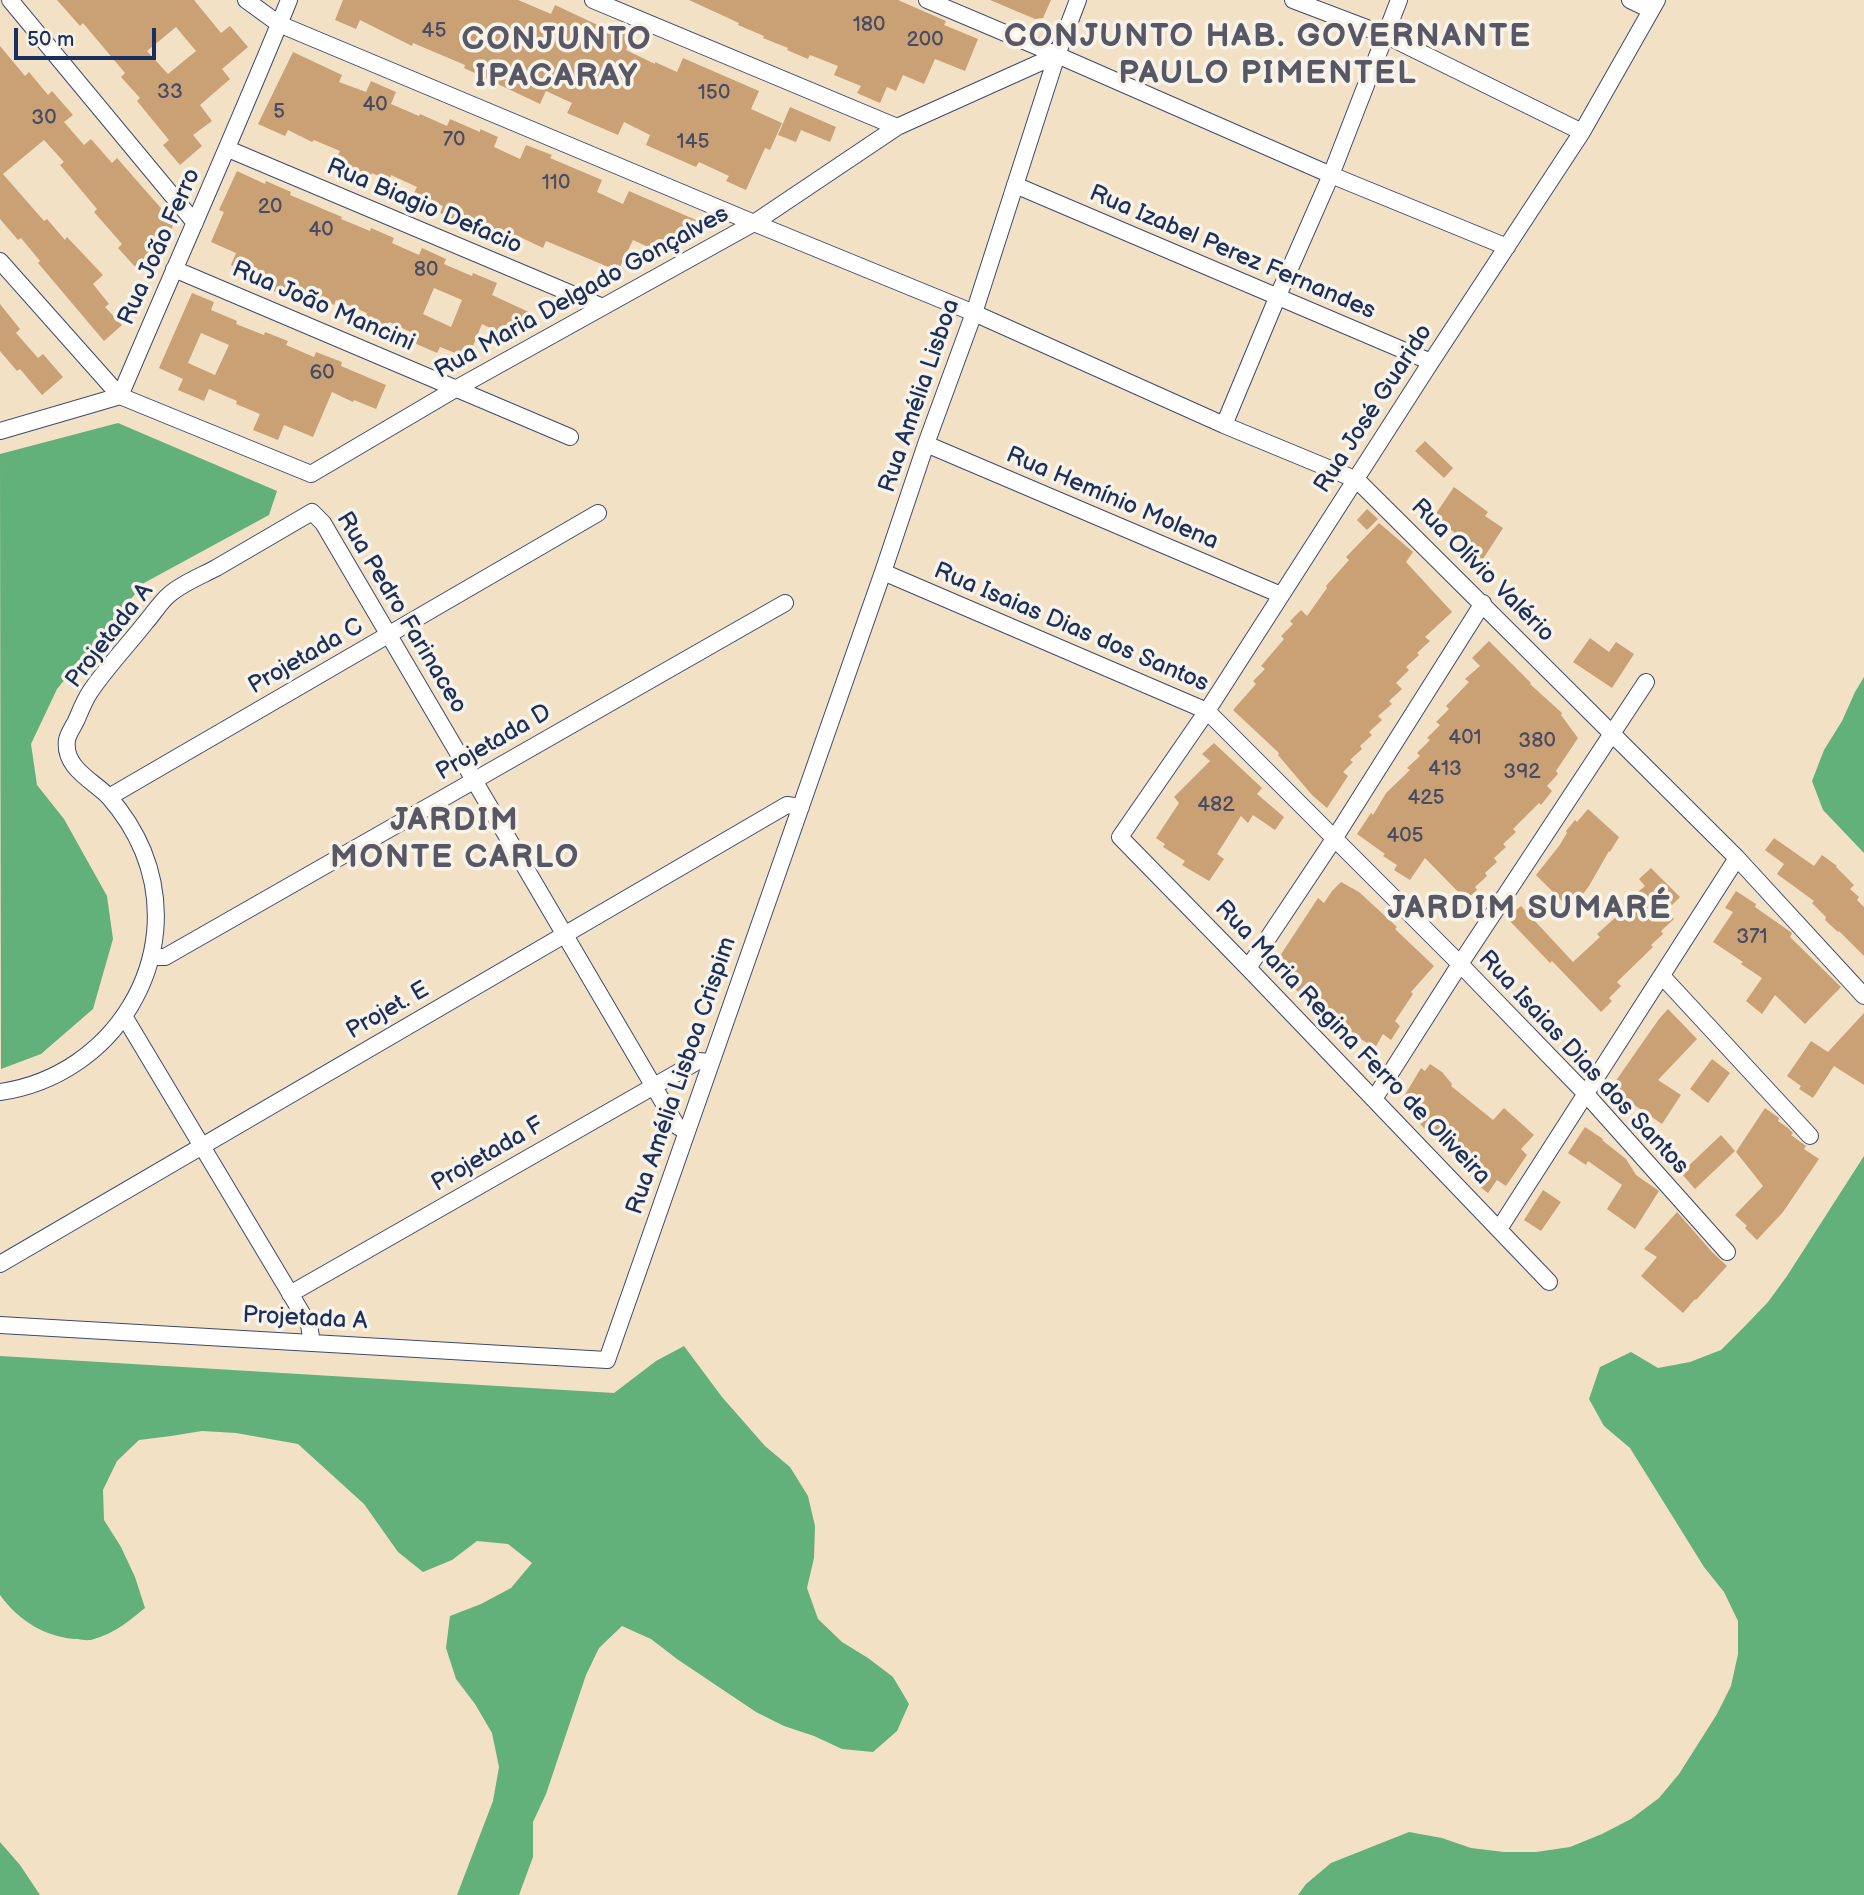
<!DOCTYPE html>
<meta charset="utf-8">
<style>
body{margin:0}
#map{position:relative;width:1864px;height:1895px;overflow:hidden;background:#f3e1c6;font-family:"Balsamiq Sans",sans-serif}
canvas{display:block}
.scale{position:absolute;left:14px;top:28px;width:142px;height:32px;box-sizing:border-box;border:4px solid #1b2f5e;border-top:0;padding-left:9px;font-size:21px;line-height:24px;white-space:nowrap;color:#1b2f5e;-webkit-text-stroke:5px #f7f3e8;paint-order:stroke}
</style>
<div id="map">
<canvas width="1864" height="1895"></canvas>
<div class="scale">50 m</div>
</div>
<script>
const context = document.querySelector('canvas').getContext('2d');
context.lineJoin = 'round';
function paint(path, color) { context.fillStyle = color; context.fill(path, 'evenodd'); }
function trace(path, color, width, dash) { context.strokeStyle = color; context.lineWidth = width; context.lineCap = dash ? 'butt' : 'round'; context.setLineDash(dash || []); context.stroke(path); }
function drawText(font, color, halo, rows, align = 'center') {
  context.font = font + ' "Balsamiq Sans",sans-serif'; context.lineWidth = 7; context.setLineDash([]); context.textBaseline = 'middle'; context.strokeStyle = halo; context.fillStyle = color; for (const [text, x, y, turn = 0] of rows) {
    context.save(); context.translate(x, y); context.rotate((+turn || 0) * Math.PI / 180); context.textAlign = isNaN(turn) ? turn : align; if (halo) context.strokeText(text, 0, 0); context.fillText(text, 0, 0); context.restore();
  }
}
const forest = new Path2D(`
 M118 423 277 491 269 515 144 583 57 689 31 744 37 785 64 819 107 896 113 939 93 1009 41 1054 1 1069 0 454Z
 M1864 677V853L1823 810 1812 781 1824 750 1842 721 1855 692Z
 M1864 1156V1895H1298L1306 1884 1331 1863 1409 1832 1442 1838 1471 1848 1504 1852H1536L1570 1847 1602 1834 1631 1819 1659 1798 1679 1774 1717 1714 1731 1686 1738 1654V1621L1724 1592 1704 1567 1630 1448 1604 1426 1589 1399 1600 1367 1631 1352 1658 1368 1690 1362 1721 1350 1745 1326 1768 1302 1787 1276Z
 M684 1346 722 1397 765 1446 790 1467 808 1496 815 1526 814 1558 807 1588 818 1619 842 1642 868 1658 893 1677 909 1704 897 1731 873 1752 842 1749 814 1736 784 1726 756 1712 677 1659 651 1639 622 1626 599 1648 586 1675 546 1794 533 1822V1857L519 1895H457L493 1801 499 1767 492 1733 475 1704 456 1679 446 1648 450 1616 481 1604 511 1588 532 1563 508 1544 477 1541 452 1560 423 1572 398 1552 364 1504 298 1444 236 1433 202 1431 171 1436 139 1440 117 1461 103 1490 104 1520 121 1547 135 1577 145 1608C129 1621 115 1633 94 1639 89 1641 83 1640 78 1639 46 1638 19 1621 0 1595V1356L614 1393 656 1361Z
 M0 1842 20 1865 40 1895H0Z`);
const building = new Path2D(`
 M57 0H194L221 33 230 26 248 47 222 69 230 79 200 105 212 121 193 135 202 146 180 165 163 145 169 140 137 101 140 98 121 77 125 73 83 23 80 26ZM176 27 196 51 168 74 147 51Z
 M343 0H518L551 14 555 5 604 28 606 24 632 35 626 50 655 64V62L677 72 683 58 759 91 751 109 782 123 770 150 765 148 746 190 726 181 729 176 699 162 696 167 646 145 650 135 624 122 618 135 567 113 572 103 546 91 540 104 464 68 465 65 413 43 412 46 360 20 356 29 335 20Z
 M689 0H898L946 21 944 25 978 39 965 71 935 59 924 84 903 75 896 91 887 87 880 103 857 93 861 86 834 75 838 66 810 55 808 59 787 50 788 48 763 38 764 36 738 25 739 23Z
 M990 0H1051L1043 18 1035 19Z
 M0 46 25 76 29 72 48 95 52 91 73 115 64 122 84 145 91 139 112 163 117 158 174 223 158 259 153 253 137 269 118 248 122 244 94 212 97 209 60 165 64 162 44 140 3 174 44 221 47 219 65 240 67 237 103 275 93 284 109 304 105 307 122 325 104 341 38 263 40 261 21 238 18 240 0 219Z
 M293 52 342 75 339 82 366 92 371 81 396 92 391 104 419 116 420 114 447 126 450 119 480 132V129L498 137 494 147 520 159 526 145 552 155 550 158 602 180 597 192 623 204 629 191 703 223 655 250 633 240 618 271 546 241 543 248 518 236 513 247 488 235 492 228 465 216 462 223 440 213 443 206 414 193 417 187 391 175 389 181 372 173 369 179 334 163 340 151 314 140 312 142 288 130 285 136 258 124Z
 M790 107 836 127 830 142 801 130 796 142 778 135Z
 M237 171 265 184 266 181 291 192 290 195 342 217 341 219 370 231 371 228 394 238 392 243 419 255 422 248 446 259 444 264 472 276 473 273 497 283 492 295 533 314 521 327 508 337 482 324 468 358 440 347 437 353 412 342 415 334 389 322 385 330 364 319 367 313 336 300 334 305 310 294 305 305 253 282 256 276 231 265 236 253 211 242 224 212 219 210ZM434 288 462 300 451 327 423 314Z
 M192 293 214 302 211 310 237 321 236 324 264 335 265 332 288 341 286 345 314 357 316 352 342 362 341 366 386 385 376 409 354 400 353 402 332 392 313 437 284 425 278 440 253 430 260 414 236 404 237 401 209 389 204 401 178 390 183 379 159 368ZM201 333 229 345 215 375 188 363Z
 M0 304 20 329 16 333 38 358 43 354 63 377 42 395 20 369 17 371 0 351Z
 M1425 441 1453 468 1444 478 1415 451Z
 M1454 487 1488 512 1485 516 1503 528 1481 562 1466 553 1470 548 1452 536 1454 532 1433 518Z
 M1367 509 1378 519 1367 530 1357 520Z
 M1379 523 1413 552 1406 562 1452 612 1425 637 1430 641 1417 653 1419 655 1406 667 1409 670 1396 683 1402 689 1389 701 1392 704 1378 716 1382 720 1369 732 1372 735 1360 746 1362 749 1350 760 1353 762 1343 772 1348 776 1327 808 1312 795 1278 755 1279 753 1233 710 1256 684 1253 681 1265 669 1261 666 1284 639 1281 636 1293 624 1290 621 1301 610 1307 616 1327 588 1326 586 1349 560 1346 557Z
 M1590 638 1609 652 1616 642 1634 654 1612 688 1573 662Z
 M1489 641 1531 683 1530 684 1562 713 1561 715 1578 738 1556 771 1558 774 1547 786 1552 791 1541 805 1539 803 1513 829 1516 832 1503 844 1506 847 1494 858 1497 862 1485 873 1487 876 1475 887 1477 890 1466 900 1425 858 1410 880 1394 870 1397 865 1383 856 1385 854 1357 834 1371 813 1373 815 1386 793 1410 770 1407 768 1420 756 1417 753 1430 740 1427 738 1440 725 1436 722 1449 709 1446 706 1469 682 1465 679 1480 666 1472 658Z
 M1214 743 1262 788 1257 794 1284 817 1275 830 1253 815 1248 823 1241 816 1217 854 1224 859 1209 881 1182 865 1185 861 1163 847 1165 844 1156 838 1179 803 1174 797 1210 761 1202 754Z
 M1588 809 1619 837 1610 852 1609 851 1589 886 1571 910 1536 875 1559 846 1567 833 1566 831 1575 820 1577 822Z
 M1774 838 1814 866 1822 855 1837 866 1836 867 1854 885 1850 889 1859 897 1857 900 1864 907V956L1839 931 1838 932 1825 920 1826 917 1812 903 1814 901 1777 874 1784 864 1765 850Z
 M1651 868 1680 897 1666 911 1674 919 1661 931 1663 934 1651 945 1653 947 1617 982 1621 986 1609 998 1612 1001 1601 1012 1552 961 1550 963 1507 918 1521 906 1573 962 1600 937 1597 934 1635 900 1632 897 1645 886 1639 879Z
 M1341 882 1359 892 1397 927 1395 929 1434 966 1411 992 1413 994 1395 1021 1400 1026 1391 1040 1383 1034 1375 1048 1323 1015 1326 1011 1290 986 1295 979 1274 965 1318 898 1324 903 1332 891Z
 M1736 891 1756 904 1755 907 1792 933 1790 937 1841 987 1805 1024 1775 995 1762 1014 1746 1001 1762 978 1741 964 1743 962 1713 942 1733 912 1725 908Z
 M1668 1009 1697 1039 1658 1080 1681 1095 1662 1124 1627 1100 1622 1107 1608 1092 1659 1019Z
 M1864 1013V1085L1834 1066 1813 1098 1799 1089 1801 1086 1787 1076 1811 1041 1828 1052Z
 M1712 1059 1730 1073 1708 1103 1690 1089Z
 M1430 1064 1442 1072 1452 1084 1451 1086 1493 1120 1504 1108 1534 1135 1521 1149 1527 1155 1506 1186 1497 1180 1488 1193 1479 1186 1447 1149 1446 1151 1400 1103 1421 1068 1425 1071Z
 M1765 1108 1779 1118 1778 1121 1788 1128 1793 1133 1791 1135 1806 1146 1804 1149 1819 1159 1783 1212 1757 1240 1745 1228 1747 1226 1735 1215 1763 1186 1736 1152Z
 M1585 1127 1603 1139 1602 1140 1626 1159 1636 1175 1659 1191 1635 1229 1607 1209 1622 1185 1588 1161 1586 1165 1568 1153Z
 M1721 1135 1735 1151 1695 1189 1681 1173Z
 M1543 1190 1561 1202 1541 1231 1524 1220Z
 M1677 1212 1713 1253 1727 1266 1696 1300 1695 1299 1683 1313 1641 1276 1657 1257 1644 1249Z`);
const street = new Path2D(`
 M10 0 195 223
 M246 0 279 24 754 223 974 313 1224 425 1357 480 1737 858 1864 996
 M593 0 897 127
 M927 0 1057 55 1331 175 1507 247
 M1293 0 1385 35 1582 132
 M1630 0 1651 10
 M228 149 603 307
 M1015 185 1431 362
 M0 261 120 396 311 474 457 388 754 223 897 127 1057 55
 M174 269 570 437
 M120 396C176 264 235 133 289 0
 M1224 425 1277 298 1331 175 1399 0
 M0 431 120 396
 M926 444 1281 595
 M883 572 1207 711 1460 964 1586 1094 1727 1252
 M109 797 598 513
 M151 957H165L785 603
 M1248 968 1334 839 1483 603
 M1662 976 1810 1136
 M124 1016 309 1325 312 1343
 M0 1092C113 1076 187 959 143 851 135 832 123 813 109 797 94 781 63 768 67 740 68 734 73 727 76 721 80 712 84 701 90 692 106 668 128 645 146 622 154 613 161 601 170 594 183 583 201 576 216 568 248 549 280 531 312 512L323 523 677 1126 687 1132
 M1374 1099 1460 964 1646 682
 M1499 1229 1737 858
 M0 1264 787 805 801 807
 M1549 1282 1248 968 1120 837 1207 711 1431 362 1582 132 1657 0
 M290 1294 698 1061 711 1062
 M0 1325 607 1360 883 572 926 444 974 313 1057 55 1078 0`);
const numberNames = [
 ["180",869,26],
 ["45",434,32],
 ["200",925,41],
 ["33",170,93],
 ["150",714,94],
 ["40",375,106],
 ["5",279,113],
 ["30",44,119],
 ["70",454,141],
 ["145",693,143],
 ["110",556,184],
 ["20",270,208],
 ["40",321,231],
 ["80",426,271],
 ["60",322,374],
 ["401",1465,739],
 ["380",1537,742],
 ["413",1445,770],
 ["392",1522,773],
 ["425",1426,799],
 ["482",1216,806],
 ["405",1405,837],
 ["371",1752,938]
];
const streetNames = [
 ["Rua Biagio Defacio",424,207,23],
 ["Rua João Ferro",160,247,-66],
 ["Rua Izabel Perez Fernandes",1232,253,23],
 ["Rua Maria Delgado Gonçalves",582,293,-29],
 ["Rua João Mancini",323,307,23],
 ["Rua Amélia Lisboa",920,396,-71],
 ["Rua José Guarido",1374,409,-57],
 ["Rua Hemínio Molena",1112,499,23],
 ["Rua Olívio Valério",1482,571,45],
 ["Rua Pedro Farinaceo",401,613,59],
 ["Rua Isaias Dias dos Santos",1071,628,23],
 ["Projetada A",110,636,-52],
 ["Projetada C",306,657,-30],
 ["Projetada D",494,743,-30],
 ["Projet. E",388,1011,-30],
 ["Rua Maria Regina Ferro de Oliveira",1352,1043,46],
 ["Rua Isaias Dias dos Santos",1583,1063,47],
 ["Rua Amélia Lisboa Crispim",682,1076,-71],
 ["Projetada F",488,1155,-30],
 ["Projetada A",305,1319,3]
];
const districtNames = [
 ["CONJUNTO HAB. GOVERNANTE",1268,38],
 ["PAULO PIMENTEL",1268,75],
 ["CONJUNTO",557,41],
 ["IPACARAY",557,78],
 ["JARDIM",455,822],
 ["MONTE CARLO",455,859],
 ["JARDIM SUMARÉ",1530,910]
];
paint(forest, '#62b07a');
paint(building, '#caa075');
trace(street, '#3b4a6e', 18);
trace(street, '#fff', 16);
drawText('21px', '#474b64', null, numberNames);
drawText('24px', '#1b2f5e', '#f7f3e8', streetNames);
context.letterSpacing = '2px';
drawText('bold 32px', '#585766', '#f7f3e8', districtNames);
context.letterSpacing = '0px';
</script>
